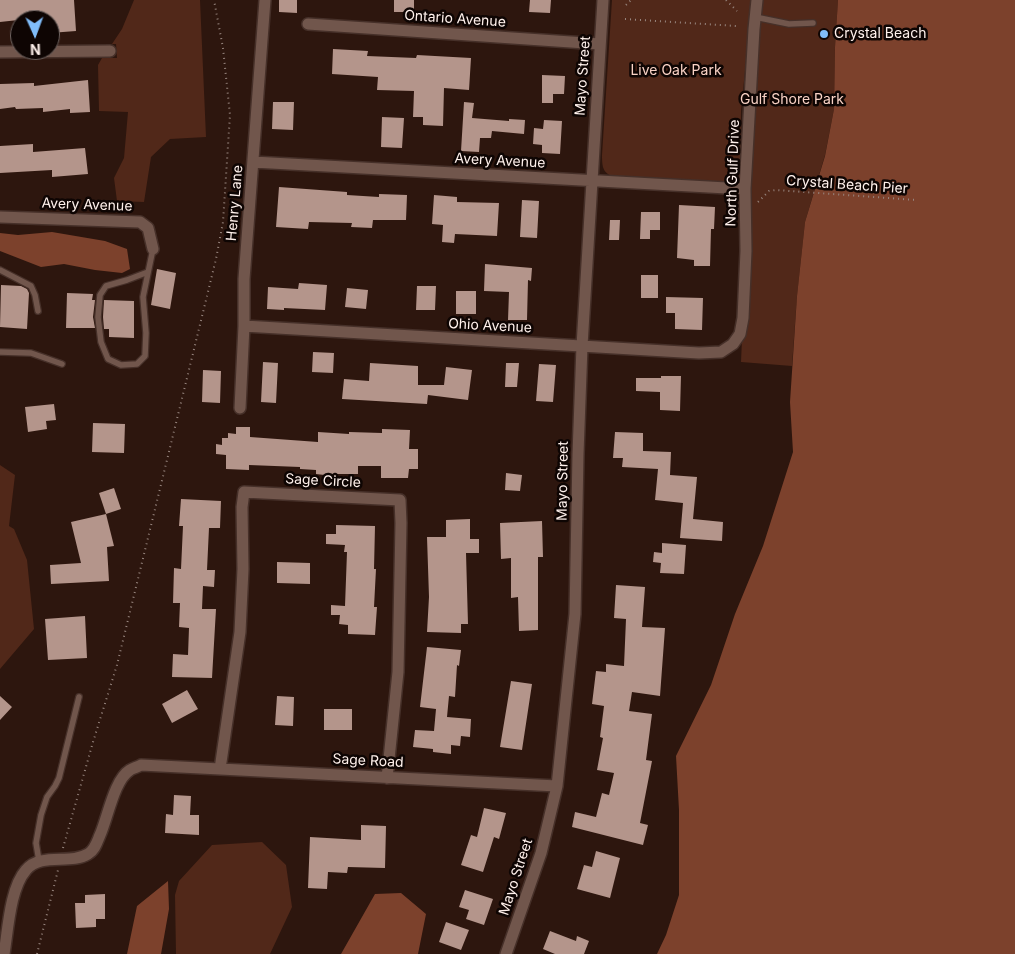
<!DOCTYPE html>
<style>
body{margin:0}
#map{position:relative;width:1015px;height:954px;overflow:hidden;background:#2d160e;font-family:Inter,sans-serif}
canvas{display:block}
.north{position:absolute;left:10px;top:10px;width:50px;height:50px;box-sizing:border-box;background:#0e0503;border:1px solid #6e6360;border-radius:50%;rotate:178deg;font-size:14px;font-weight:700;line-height:20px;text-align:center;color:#fff1ec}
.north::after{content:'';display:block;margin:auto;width:18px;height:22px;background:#80bdfa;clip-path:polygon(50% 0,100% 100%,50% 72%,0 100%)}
</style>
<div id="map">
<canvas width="1015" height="954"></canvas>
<div class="north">N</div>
</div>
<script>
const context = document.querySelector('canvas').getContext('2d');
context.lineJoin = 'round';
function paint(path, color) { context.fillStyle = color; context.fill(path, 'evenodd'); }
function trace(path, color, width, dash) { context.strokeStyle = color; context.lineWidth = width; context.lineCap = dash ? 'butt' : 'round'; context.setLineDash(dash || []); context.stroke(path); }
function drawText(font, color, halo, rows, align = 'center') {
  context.font = font + ' Inter,sans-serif'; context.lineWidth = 5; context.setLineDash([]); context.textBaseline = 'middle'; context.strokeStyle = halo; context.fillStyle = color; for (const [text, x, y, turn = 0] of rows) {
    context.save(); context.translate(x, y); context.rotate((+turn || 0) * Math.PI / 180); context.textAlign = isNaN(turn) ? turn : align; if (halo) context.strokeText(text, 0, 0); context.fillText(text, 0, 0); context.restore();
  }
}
const green = new Path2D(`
 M134 0H200L206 137 170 139 151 157 144 202 117 201 114 178 124 158 128 112 99 111 98 65 102 58H117L116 44H112L122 29Z
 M612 0H752L741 111 740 169 737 178 730 183 620 179C604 174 602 171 602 155Z
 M757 0H838L835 47 834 109 825 155 805 222 797 296 792 366 741 362Z
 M0 465 15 475 9 526 14 529 27 560 34 629 0 669Z
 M262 842 286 865 292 907 270 954H176L175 895 179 881 212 845Z`);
const water = new Path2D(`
 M838 0H1015V954H657L666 935 679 895V810L676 756 711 685 735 614 763 546 793 452 790 402 797 296 805 222 825 156 834 109 835 47Z
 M52 232 105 241 127 249 130 269 122 273 95 270 64 264 41 267 0 251V233L18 235Z
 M168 881 169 909 161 954H127L137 906Z
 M401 893 426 914 418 954H341L375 894Z`);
const building = new Path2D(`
 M0 0H74L76 31 50 33V20H46V17L0 22Z
 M279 0H297V13L279 12Z
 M394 0H414V12H394Z
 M530 0H551L550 13 529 12Z
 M333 49 368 51 367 56 416 58 417 55 471 58 469 90 444 88 443 126 423 125V117H413L414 91 377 90 378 77 332 74Z
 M542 75 565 76 564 94H553V103H542Z
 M88 80 90 112 70 113V109L43 112V108L16 109 15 107 0 109V84L34 83V86Z
 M273 102H294L293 130 272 129Z
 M464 102 474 103 472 118 509 121V119L525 120 524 134 492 131 491 138H480L479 152 461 151Z
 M382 117 404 118 402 148 381 147Z
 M544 120 562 121 560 154 542 153V145L533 144 534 128 543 129Z
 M33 144V152L85 148 88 174 52 177V170L0 173V146Z
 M279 187 347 192V195L379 197V194L407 195 406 220H373L372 228 351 227 352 223 309 222 308 229 276 227Z
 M434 195 457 197V202L499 203 497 236 455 234 454 243 442 242 443 225 432 224Z
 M522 200 539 201 537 238 520 237Z
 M679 205 715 207 714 229H711L710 266H694V260L677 258Z
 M641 212H660V230H650V239H640Z
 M610 220H620L619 240H609Z
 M485 264 532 268 531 281 528 280 527 320H508L509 292 484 291Z
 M157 269 176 273 170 309 151 305Z
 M641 275H658V298H641Z
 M299 283 327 285 325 310 284 308V310L267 309 268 287 298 289Z
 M1 285 21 286 27 289 29 293 27 329 0 327Z
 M417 286H436L435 310H416Z
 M347 288 368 290 366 309 345 307Z
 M456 291H476V314H456Z
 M67 293 93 294 92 300H95L93 317 95 328H66Z
 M666 297 703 298 702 330 675 329V313H666Z
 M104 300 134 301V338L109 337V329H104L103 317Z
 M313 352 334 353 333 373 312 372Z
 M263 362 278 363 276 403 261 402Z
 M370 363 418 366V385H444L446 367 472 370 468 400 428 395 427 404 342 399 344 379 369 381Z
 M506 363H519L517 387H505Z
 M539 364 556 365 553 402 536 401Z
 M203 370 221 371 220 403 202 402Z
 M661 376H681L680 411 660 410V392L636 391V378H661Z
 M54 404 56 420 46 421 47 429 28 432 25 407Z
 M93 423 125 424 124 453 92 452Z
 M236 427H250V437L318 442V432L349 434V432L382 433V429L410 430 409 449H418V469H409L408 478H381V466H358V474H333V476L316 474V470L300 469V467L249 465V470L226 469V455L216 454V444L222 445V438H228V433L236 434Z
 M615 432 643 433V451L671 452 670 475 697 477 693 519 723 522 722 541 680 538 683 503 655 500 658 469 622 467 623 458H613Z
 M506 473 522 475 520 491 505 490Z
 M114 488 121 509 106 514 99 493Z
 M181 499 221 501 220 528H209L207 570H215L214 587 203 586 202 609H216L212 678 172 677 173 654 188 655 189 628 179 627 180 603H173L174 568 181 569 183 526H179Z
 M106 514 114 546 107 547 109 581 51 584 50 565 81 563 71 522Z
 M470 519V539H479V553H466L468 624H461V633L427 632 429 597 427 537H446V520Z
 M542 521 543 557H538V630L519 631 518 597 511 598V558L501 559 500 523Z
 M336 525 375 526 374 569H376L374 607H377L375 635 348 634V625L339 624 340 615H331V605L345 606 347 552H344L345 545 326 544V534H336Z
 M662 543 686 545 684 574 660 573 661 563 653 562 654 552 662 553Z
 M277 562 310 563V584L277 583Z
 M616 585 645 587 642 627 665 628 660 696 632 692 629 711 652 714 646 760 652 761 640 823 648 825 643 845 572 827 575 812 596 817 602 793 609 795 614 773 597 770 603 738 600 737 604 706 592 704 596 671 606 672V664L624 666 626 619 614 618Z
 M85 616 87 658 48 660 45 619Z
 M427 647 461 650 459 666 457 665 455 697 449 696 447 717 471 719 470 737 461 736 460 746 451 745V754L433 752V749L413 747 415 730 434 731 436 709 420 707Z
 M511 681 532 684 522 750 500 747Z
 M187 690 198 709 172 723 162 704Z
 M0 696 12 707 0 720Z
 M277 696 294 697 293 726 275 725Z
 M324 709H352V730H324Z
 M174 795 191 796 190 815H199V835L165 833 166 814 173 815Z
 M484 808 506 813 499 839 494 837 483 872 461 865 471 835 477 837Z
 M361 825 386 826 385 868 348 867 347 873 328 872 327 889 308 888 310 837 361 840Z
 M596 851 620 858 610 898 577 889 584 865 592 867Z
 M465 890 493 899 484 925 466 919 469 910 459 907Z
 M105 894V919H96V927L76 928 75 903H85V895Z
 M446 922 469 930 461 950 439 942Z
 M550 931 576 941 577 936 589 941 584 954H555L543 949Z`);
const path = new Path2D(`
 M726 0 737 11
 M626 5 631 0
 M625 19 736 26
 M758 202 769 191 776 190 916 200
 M63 848 93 742 117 665 216 259 223 222 230 115 223 48 214 0
 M37 954 58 870`);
const lane = new Path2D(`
 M755 17 789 24 813 23
 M0 270 31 286 35 295 38 311
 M148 272 127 280 106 286 100 295 98 317 101 342 108 359 121 365 137 364 145 356 146 333 143 297 153 249
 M0 352 31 353 62 364
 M39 861 36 843 41 815 47 797 55 786 59 778 79 697`);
const street = new Path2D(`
 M308 24 600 44
 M0 52 110 51
 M253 162 745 189
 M0 217 140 222 148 228 153 249
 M244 326 699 353 721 352 733 344 740 334 743 318 746 251 745 189 754 29 757 0
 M240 408 244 326V279L265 0
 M220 769 240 632 243 569 242 507 244 492 400 500 401 523 398 672 387 778
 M4 954C8 930 10 888 26 870 41 852 70 865 88 854 95 850 97 842 100 835 108 817 114 780 130 770 133 768 138 767 141 765L557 786
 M506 954 541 853 557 786 575 614 578 454 582 346 603 0`);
const markers = [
 [824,34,5,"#80bdfa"]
];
const streetNames = [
 ["Ontario Avenue",455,19,4],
 ["Mayo Street",583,76,-86],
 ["Avery Avenue",500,161,3],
 ["North Gulf Drive",733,173,-88],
 ["Crystal Beach Pier",847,185,4],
 ["Henry Lane",235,203,-85],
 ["Avery Avenue",87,205,2],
 ["Ohio Avenue",490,326,3],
 ["Sage Circle",323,481,3],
 ["Mayo Street",563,481,-89],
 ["Sage Road",368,761,3],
 ["Mayo Street",516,877,-72]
];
const poiNames = [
 ["Crystal Beach",834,34]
];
const parkNames = [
 ["Live Oak Park",676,71],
 ["Gulf Shore Park",792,100]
];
paint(green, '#512819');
paint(water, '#7c412c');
paint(building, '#b4958b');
trace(lane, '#463029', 8);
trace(street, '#463029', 14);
trace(path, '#98867f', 2, [1, 4]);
trace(lane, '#71564c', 5.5);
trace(street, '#71564c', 11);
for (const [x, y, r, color] of markers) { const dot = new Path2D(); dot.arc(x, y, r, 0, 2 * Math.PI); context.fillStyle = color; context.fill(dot); trace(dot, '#0e0503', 2); }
drawText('14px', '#fff1ec', '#0e0503', streetNames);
drawText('14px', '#fff1ec', '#0e0503', poiNames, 'left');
drawText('14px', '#f9d2c5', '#0e0503', parkNames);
</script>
